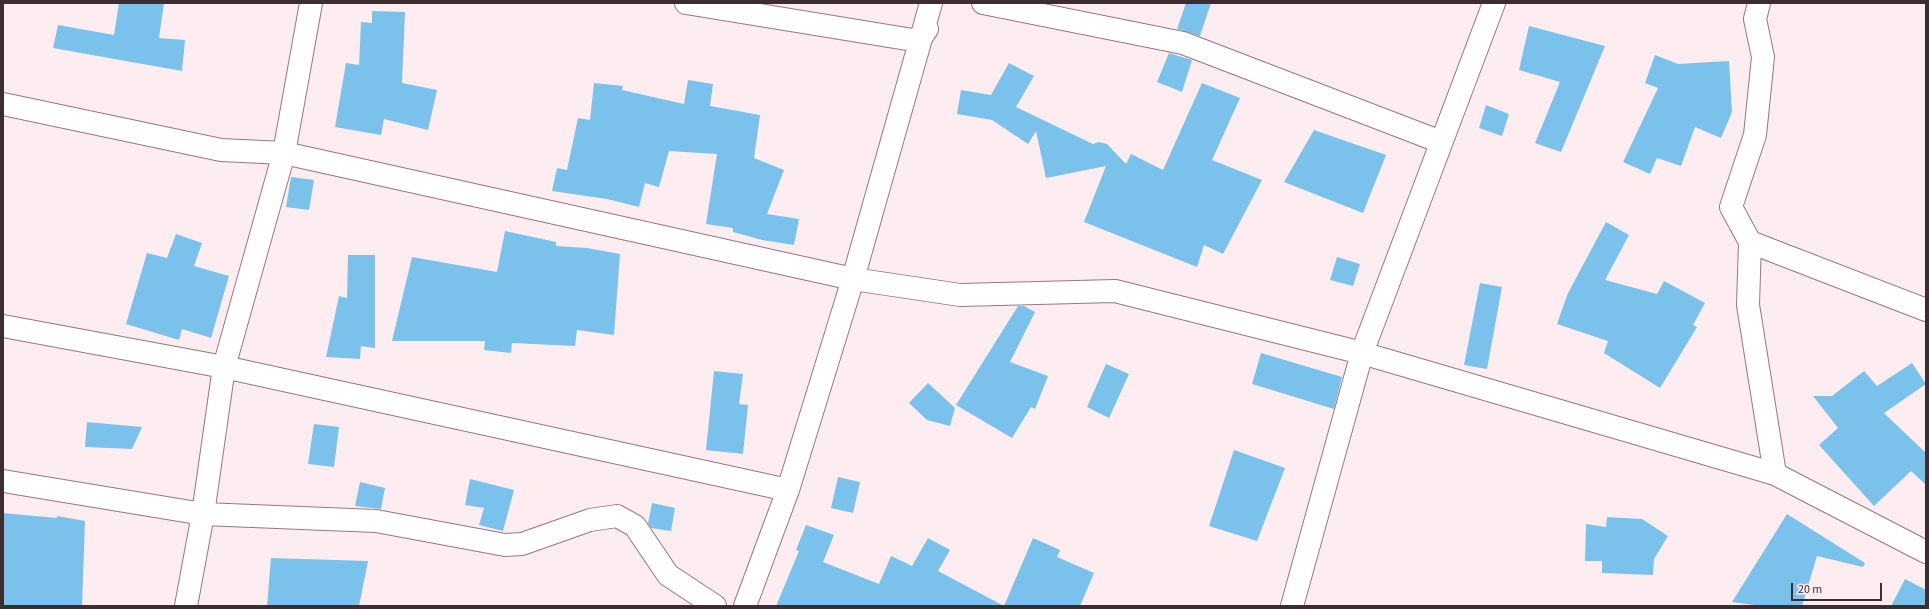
<!DOCTYPE html>
<style>
body{margin:0}
#map{position:relative;width:1929px;height:609px;overflow:hidden;background:#fdedf1;font-family:"Source Sans 3",sans-serif}
canvas{display:block}
.frame{position:absolute;inset:0;border:4px solid #3d2d32;pointer-events:none}
.scale{position:absolute;left:1791px;top:583px;width:91px;height:18px;box-sizing:border-box;border:2px solid #3d2d32;border-top:0;padding-left:5px;font-size:12px;line-height:14px;white-space:nowrap;color:#3d2d32;-webkit-text-stroke:3px #fdedf1;paint-order:stroke}
</style>
<div id="map">
<canvas width="1929" height="609"></canvas>
<div class="frame"></div>
<div class="scale">20 m</div>
</div>
<script>
const context = document.querySelector('canvas').getContext('2d');
context.lineJoin = 'round';
function paint(path, color) { context.fillStyle = color; context.fill(path, 'evenodd'); }
function trace(path, color, width, dash) { context.strokeStyle = color; context.lineWidth = width; context.lineCap = dash ? 'butt' : 'round'; context.setLineDash(dash || []); context.stroke(path); }
const building = new Path2D(`
 M119 3H164L159 38 185 40 182 71 53 48 58 25 114 35Z
 M1186 3H1211L1200 36 1177 29Z
 M372 11 405 12 402 83 437 90 428 130 384 119 381 135 335 127 346 63 359 65 361 22 372 23Z
 M1529 26 1605 46 1561 152 1535 143 1560 82 1519 70Z
 M1169 53 1192 60 1182 92 1157 82Z
 M1655 55 1678 64 1729 61 1732 112 1721 138 1695 127 1681 166 1657 158 1650 174 1623 162 1658 88 1645 83Z
 M1009 63 1034 76 1016 107 1093 144 1099 142 1107 144 1126 164 1131 154 1163 170 1202 83 1240 98 1212 160 1262 180 1223 254 1204 245 1197 267 1084 222 1106 166 1046 178 1036 131 1028 144 992 120 957 114 961 90 991 95Z
 M688 80 713 84 710 106 760 115 754 158 784 170 767 214 799 219 794 245 762 240 733 232V228L706 224 717 154 669 151 659 187 645 183 639 207 607 199 552 191 557 168 567 170 578 118 590 120 594 83 623 86 622 90 684 104Z
 M1486 105 1509 114 1502 136 1479 128Z
 M1314 130 1386 155 1363 213 1284 182Z
 M291 177 314 180 309 210 286 207Z
 M1606 222 1629 235 1605 280 1657 294 1664 281 1705 303 1693 325 1697 327 1660 388 1604 353 1608 341 1557 324 1568 293Z
 M505 231 556 242V246L587 248 620 254 614 335 577 330 575 346 512 343 511 353 484 350 485 341H392L412 257 497 272Z
 M176 234 202 243 194 266 229 276 211 338 182 329 179 340 126 324 147 253 167 258Z
 M348 255H375V348L361 346 360 359 326 357 339 296 347 298Z
 M1337 257 1360 264 1353 286 1330 280Z
 M1480 283 1502 287 1487 369 1464 365Z
 M1018 306H1024L1035 312 1010 362 1048 376 1035 409 1031 407 1012 438 956 405Z
 M1261 353 1342 377 1334 409 1252 384Z
 M1912 363 1926 384 1884 413 1926 453V485L1911 471 1874 506 1819 445 1838 428 1813 396H1832L1864 371 1877 386Z
 M1106 364 1129 374 1109 418 1087 407Z
 M714 371 743 374 739 404 748 405 743 454 706 450Z
 M928 383 955 408 950 426 927 420 909 403Z
 M87 422 142 427 132 449 85 447Z
 M314 424 339 427 334 467 308 464Z
 M1234 450 1285 468 1257 541 1209 526Z
 M838 477 860 482 853 513 831 508Z
 M470 479 514 490 503 531 479 525 484 508 465 505Z
 M360 482 385 488 381 509 355 506Z
 M652 503 675 508 671 531 651 528 648 523Z
 M3 513 57 518V516L85 521 82 606H3Z
 M1787 514 1865 563 1863 567 1817 556 1802 606H1761L1732 602Z
 M1607 517 1642 519 1668 536 1654 559 1653 575 1602 573V561H1585L1586 524 1606 527Z
 M806 525 834 535 823 562 879 584 891 556 912 566 928 538 950 550 938 571 1004 606 1033 538 1060 550 1057 557 1094 573 1080 606H776L799 551 796 550Z
 M271 558 368 561 359 606H267Z
 M1905 579 1926 590V606H1891Z`);
const minor = new Path2D(`
 M686 3 919 41 927 29
 M983 3 1183 43 1441 142
 M1759 3 1755 19 1763 57 1755 135 1731 207 1750 242 1748 305 1775 474
 M3 104 221 150 284 153 853 279 960 295 1115 291 1362 353 1775 474 1926 552
 M1750 242 1926 310
 M3 326 224 367 788 490
 M3 481 203 514 376 521 505 545 522 544 590 520 617 516 635 526 668 575 715 606
 M186 606 203 514 224 367 284 153 311 3
 M745 606 788 490 853 279 931 3
 M1292 606 1362 353 1494 3`);
paint(building, '#7ac2eb');
trace(minor, '#9a7681', 24);
trace(minor, '#fff', 22);
</script>
